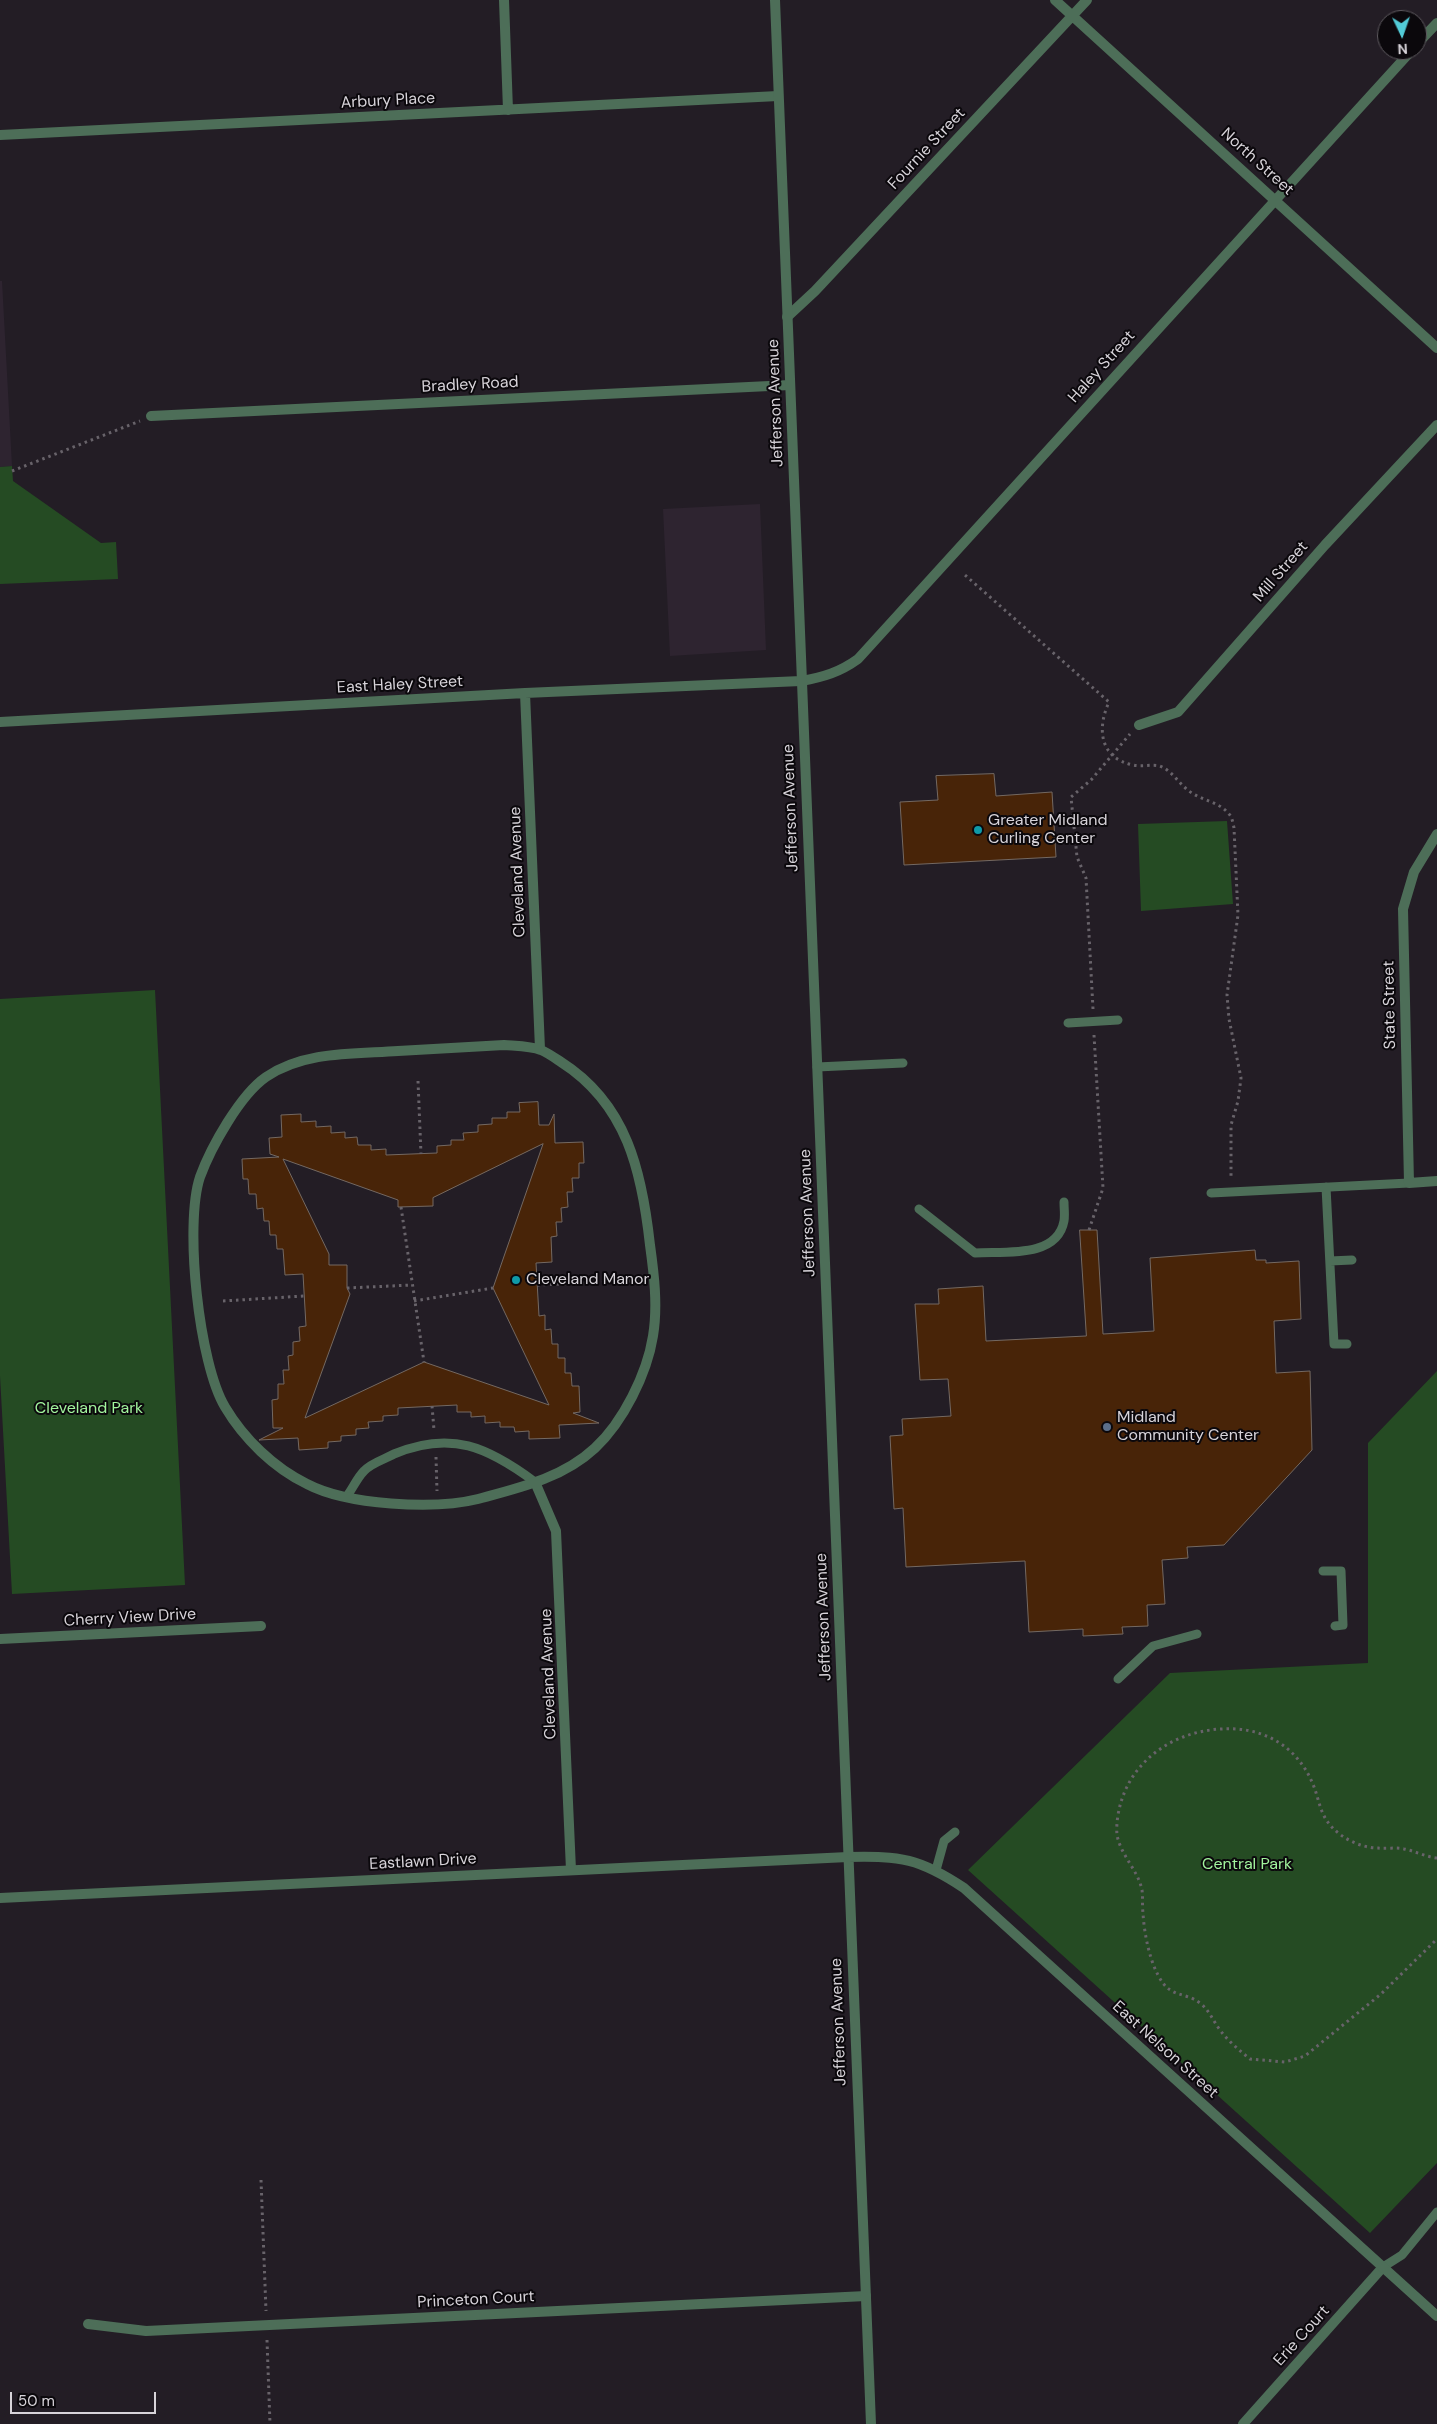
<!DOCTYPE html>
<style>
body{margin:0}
#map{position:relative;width:1437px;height:2424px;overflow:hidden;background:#231d25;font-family:"DM Sans",sans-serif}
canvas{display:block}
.north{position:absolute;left:1377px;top:10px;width:50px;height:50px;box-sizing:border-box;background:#0b080c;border:1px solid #5d595e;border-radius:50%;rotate:177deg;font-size:14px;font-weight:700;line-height:20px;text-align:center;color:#d7d3d9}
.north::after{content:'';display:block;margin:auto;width:18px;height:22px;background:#52cbd7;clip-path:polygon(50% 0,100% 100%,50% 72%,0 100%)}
.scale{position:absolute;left:10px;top:2392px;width:146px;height:22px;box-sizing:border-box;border:2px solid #d7d3d9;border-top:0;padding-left:6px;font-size:15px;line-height:18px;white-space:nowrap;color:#d7d3d9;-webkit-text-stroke:4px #0b080c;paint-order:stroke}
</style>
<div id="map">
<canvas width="1437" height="2424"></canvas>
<div class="north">N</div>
<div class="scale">50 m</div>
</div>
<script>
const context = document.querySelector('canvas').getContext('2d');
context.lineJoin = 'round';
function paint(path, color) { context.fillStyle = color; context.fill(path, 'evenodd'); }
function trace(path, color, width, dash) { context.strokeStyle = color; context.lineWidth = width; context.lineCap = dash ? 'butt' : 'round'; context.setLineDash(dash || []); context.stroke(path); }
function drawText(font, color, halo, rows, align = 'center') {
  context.font = font + ' "DM Sans",sans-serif'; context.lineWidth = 4; context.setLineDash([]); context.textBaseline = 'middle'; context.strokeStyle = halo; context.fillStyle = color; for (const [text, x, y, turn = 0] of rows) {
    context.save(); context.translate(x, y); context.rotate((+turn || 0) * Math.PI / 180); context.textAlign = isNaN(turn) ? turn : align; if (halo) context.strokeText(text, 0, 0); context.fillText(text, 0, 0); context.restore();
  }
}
const built = new Path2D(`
 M0 281H2L12 466 0 467Z
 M760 504 766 650 670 656 663 509Z`);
const green = new Path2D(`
 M12 466 13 481 101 543 116 542 118 579 0 584V467Z
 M1227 821 1233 904 1141 911 1138 824Z
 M155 990 185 1585 12 1594 0 1376V999Z
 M1437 1371V2163L1370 2233 968 1870 1170 1673 1368 1663V1443Z`);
const building = new Path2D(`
 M994 774 996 796 1052 792 1056 857 904 865 900 802 938 800 936 776Z
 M538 1102 539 1125H549L554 1114 555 1143 583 1142 584 1163H579V1178H572L573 1192H567L568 1207 561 1208 562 1222H556L557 1236 551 1237 552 1262 536 1263 539 1316 545 1315V1330L551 1329 552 1344H558V1358H565V1373H571L572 1386H579L580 1412 573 1413 599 1423 559 1425 560 1438 529 1439V1431L515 1432 514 1427H500V1422L485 1423V1416L471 1417V1412H457V1405L398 1408V1415L383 1416V1421L368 1422 369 1428 356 1429V1435L341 1436V1441L328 1442V1448L299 1450 298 1438 259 1440 283 1428H273L272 1400 278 1399V1384H284L283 1370H289L288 1356 293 1355V1342L300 1341 299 1327 306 1326 303 1274 285 1275 283 1249H277L276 1235H270L269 1221H264L263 1208 257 1209 256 1194H249L248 1179H243L242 1159 279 1157 270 1154 269 1138 282 1137 281 1115 301 1114V1122L316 1121V1127L331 1126V1133L345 1132V1138L357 1137 358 1145H371V1150L386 1149V1155L437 1153V1146L451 1145V1140H464L463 1133 478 1132V1125L492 1124V1118H507V1112H520L519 1103ZM543 1144 493 1288 549 1405 424 1362 305 1418 350 1294 347 1288V1265H329V1254L283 1159 398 1200V1207L433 1206V1198Z
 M1080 1230H1097L1103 1334 1154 1331 1150 1258 1255 1250 1256 1260H1266V1263L1299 1261 1301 1319 1274 1321 1276 1373 1310 1371 1312 1450 1224 1545 1187 1547 1188 1558 1162 1560 1165 1604 1147 1605 1148 1626 1122 1627 1123 1634 1083 1636V1629L1029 1632 1025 1561 906 1567 903 1508 894 1509 890 1436 903 1435 902 1419 951 1416 948 1379 920 1380 915 1304H939L938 1289 983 1286 986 1341 1086 1336Z`);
const path = new Path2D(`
 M12 471 140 421
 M965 575 1109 702C1097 728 1099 758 1133 765 1141 767 1152 764 1160 766 1173 771 1180 786 1192 793 1204 801 1219 802 1229 814 1232 817 1233 823 1234 828L1238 915 1227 995 1229 1019 1241 1078 1238 1101 1231 1125V1179
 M1093 1009 1086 878 1077 857 1071 797 1091 780 1130 734
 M418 1081 421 1154
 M401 1207 424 1362
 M1089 1230 1103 1188 1094 1035
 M537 1285 632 1281
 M347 1288 412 1285
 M223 1301 304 1296
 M414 1301 493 1288
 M432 1406 434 1430
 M436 1457 437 1491
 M1437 1858C1426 1857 1415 1851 1404 1849 1396 1847 1386 1849 1378 1848 1362 1848 1342 1839 1331 1826 1319 1813 1319 1797 1312 1782 1298 1750 1270 1731 1236 1729 1186 1726 1136 1752 1121 1802 1118 1812 1116 1825 1117 1835 1121 1856 1138 1870 1142 1890 1143 1897 1142 1905 1143 1913 1144 1932 1149 1958 1158 1975 1170 1999 1184 1991 1200 2003 1210 2011 1213 2021 1220 2030 1228 2041 1239 2050 1250 2059L1285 2062 1305 2056 1381 1994 1437 1939
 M261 2180 266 2311
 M267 2340 270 2424`);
const service = new Path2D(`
 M1068 1023 1118 1020
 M817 1067 903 1063
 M1326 1187 1334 1344H1347
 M1211 1193 1409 1183
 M919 1209 975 1253C1003 1251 1057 1259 1064 1221 1065 1215 1064 1208 1064 1202
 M1330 1261 1352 1260
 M347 1496C353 1488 357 1478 364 1471 371 1463 385 1459 394 1454 451 1430 488 1447 535 1482
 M1323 1571H1341L1343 1625 1335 1626
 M1118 1679 1153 1646 1197 1634
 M936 1870 944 1841 955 1832
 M1383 2267 1402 2255 1437 2212`);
const minor = new Path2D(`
 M504 0 508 110
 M1055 0 1437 348
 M1417 44 1437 23
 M0 135 778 96
 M787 317 815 291 1087 0
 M151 416 790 385
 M525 693 540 1049
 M0 722 525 693 801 681C824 677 840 672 858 659L1412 50
 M1139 725 1178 712 1325 545 1437 425
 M1437 834 1414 872 1403 909 1409 1183 1437 1181
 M504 1045C516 1046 531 1046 541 1050 548 1053 555 1058 561 1062 627 1104 642 1172 650 1245 654 1274 658 1306 653 1336 647 1374 623 1422 595 1448 563 1478 519 1488 478 1499 434 1510 347 1505 307 1484 274 1468 244 1439 225 1407 199 1364 184 1225 200 1177 211 1147 240 1095 266 1077 304 1051 354 1054 398 1051 433 1049 469 1047 504 1045Z
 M535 1482 556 1531 571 1870
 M0 1639 261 1626
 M88 2324 146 2331 866 2296
 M1243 2424 1383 2267`);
const tertiary = new Path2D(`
 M775 0 871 2424
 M0 1898 848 1857C901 1856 919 1858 964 1888L1437 2316`);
const markers = [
 [978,830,5,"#0f9aa8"],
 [516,1280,5,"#0f9aa8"],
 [1107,1427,5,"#5c6f8a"]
];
const streetNames = [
 ["Arbury Place",388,101,-3],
 ["Fournie Street",927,149,-47],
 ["North Street",1257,162,42],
 ["Haley Street",1102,367,-48],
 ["Bradley Road",470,385,-3],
 ["Jefferson Avenue",776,403,-92],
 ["Mill Street",1281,572,-49],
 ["East Haley Street",400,685,-3],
 ["Jefferson Avenue",791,808,-92],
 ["Cleveland Avenue",518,872,-92],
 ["State Street",1390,1005,-91],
 ["Jefferson Avenue",808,1213,-92],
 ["Jefferson Avenue",824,1617,-92],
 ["Cherry View Drive",130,1618,-3],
 ["Cleveland Avenue",549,1674,-92],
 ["Eastlawn Drive",423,1862,-3],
 ["Jefferson Avenue",839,2022,-92],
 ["East Nelson Street",1165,2050,42],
 ["Princeton Court",476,2300,-3],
 ["Erie Court",1302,2336,-48]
];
const poiNames = [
 ["Greater Midland",988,821],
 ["Curling Center",988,839],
 ["Cleveland Manor",526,1280],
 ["Midland",1117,1418],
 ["Community Center",1117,1436]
];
const parkNames = [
 ["Cleveland Park",89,1409],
 ["Central Park",1247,1865]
];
paint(built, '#2e2430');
paint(green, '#254b23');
paint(building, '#482408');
trace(building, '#746962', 1);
trace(path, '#68636a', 3, [2.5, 4]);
trace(service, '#4d6e58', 9);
trace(minor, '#4d6e58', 10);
trace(tertiary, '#4d6e58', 10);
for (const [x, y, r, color] of markers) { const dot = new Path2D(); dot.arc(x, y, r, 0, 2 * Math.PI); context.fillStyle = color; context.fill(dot); trace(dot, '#0b080c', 2); }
drawText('16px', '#d7d3d9', '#0b080c', streetNames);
drawText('16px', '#d7d3d9', '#0b080c', poiNames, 'left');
drawText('16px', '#a2f49d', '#0b080c', parkNames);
</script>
